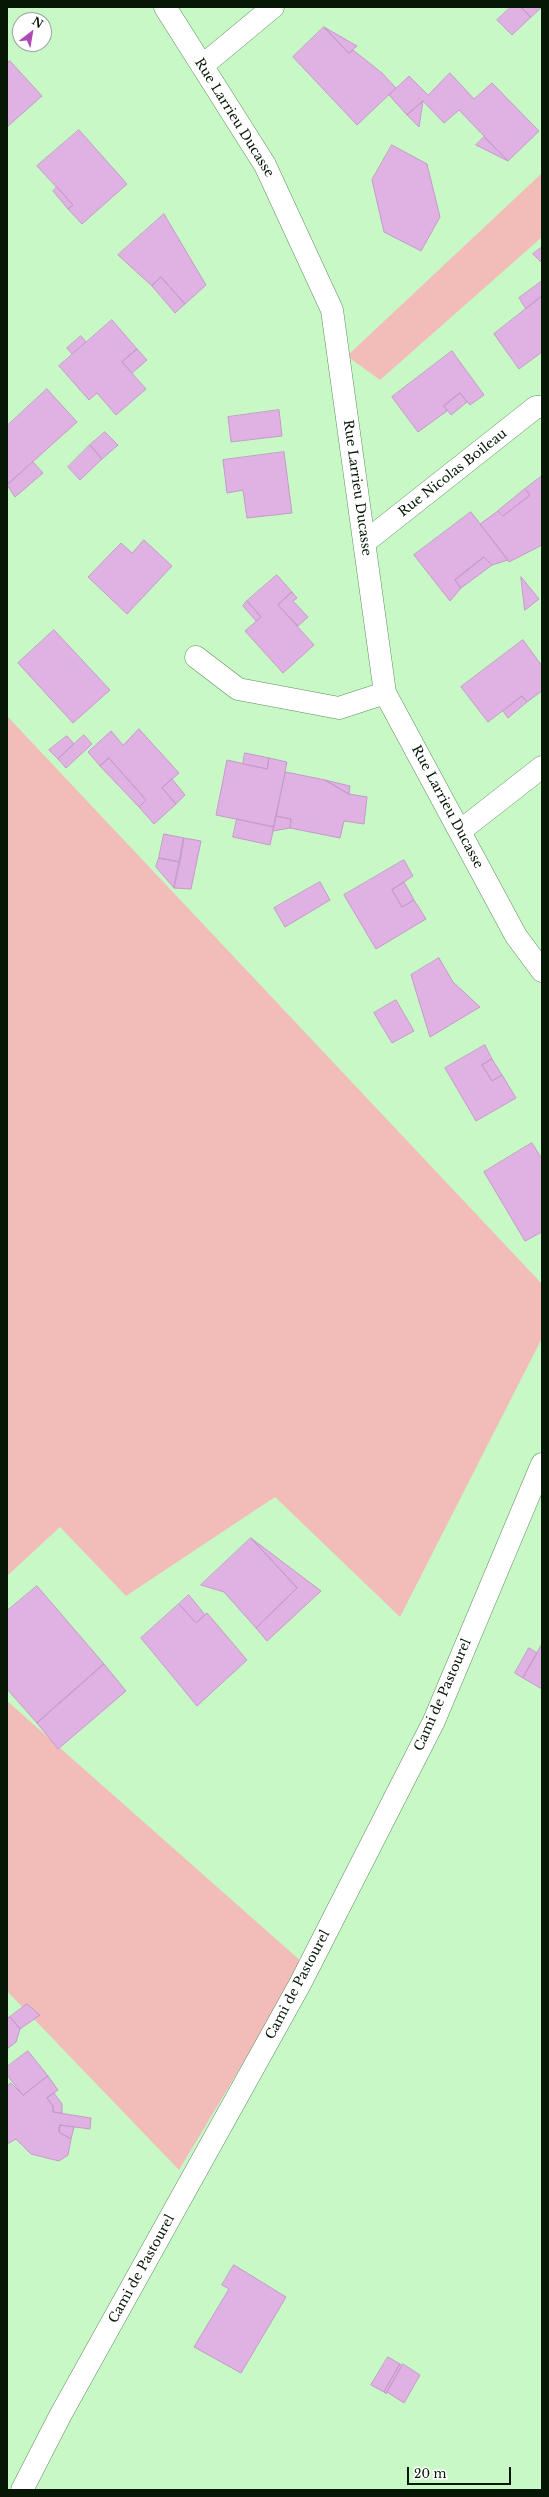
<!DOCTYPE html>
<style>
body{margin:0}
#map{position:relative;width:549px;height:2497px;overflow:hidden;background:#c7f8c6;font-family:"Libre Baskerville",serif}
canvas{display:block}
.frame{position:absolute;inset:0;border:8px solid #061706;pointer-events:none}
.north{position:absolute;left:12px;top:12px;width:40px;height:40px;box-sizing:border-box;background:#fff;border:1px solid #9ba29b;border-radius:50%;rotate:31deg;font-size:11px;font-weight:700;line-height:16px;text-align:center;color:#061706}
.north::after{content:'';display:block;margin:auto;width:14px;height:18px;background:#ab4bb3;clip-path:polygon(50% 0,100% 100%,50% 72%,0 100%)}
.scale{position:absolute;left:407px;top:2467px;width:104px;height:18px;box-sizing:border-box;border:2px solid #061706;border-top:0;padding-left:5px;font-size:12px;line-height:14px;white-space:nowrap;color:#061706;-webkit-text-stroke:3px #fff;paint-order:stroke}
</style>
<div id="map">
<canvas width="549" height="2497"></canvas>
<div class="frame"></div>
<div class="north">N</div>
<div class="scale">20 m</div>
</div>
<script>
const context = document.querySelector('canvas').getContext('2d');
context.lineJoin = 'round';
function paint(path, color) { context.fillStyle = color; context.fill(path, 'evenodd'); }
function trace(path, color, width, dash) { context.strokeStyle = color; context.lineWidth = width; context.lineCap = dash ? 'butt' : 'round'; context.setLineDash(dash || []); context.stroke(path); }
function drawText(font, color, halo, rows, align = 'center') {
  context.font = font + ' "Libre Baskerville",serif'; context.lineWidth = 3; context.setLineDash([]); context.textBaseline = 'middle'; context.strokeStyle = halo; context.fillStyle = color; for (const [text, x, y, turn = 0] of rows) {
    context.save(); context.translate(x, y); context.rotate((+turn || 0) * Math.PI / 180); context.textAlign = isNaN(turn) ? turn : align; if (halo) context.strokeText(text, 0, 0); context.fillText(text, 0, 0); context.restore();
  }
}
const green = new Path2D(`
 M542 173V237L380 380 347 356Z
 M7 716 542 1284V1338L400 1617 275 1497 126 1596 60 1527 7 1576Z
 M7 1701 303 1963 179 2170 7 1991Z`);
const building = new Path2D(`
 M511 7H521L531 17 512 35 497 20Z
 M521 7H542L531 17Z
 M324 27 357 46 349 53Z
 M324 27 349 53 353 50 382 73 396 88 357 125 293 57Z
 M10 61 42 96 7 127V63Z
 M450 73 474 99 492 83 539 131 508 161 459 110 444 123 423 101 407 115 389 95 409 76 428 95Z
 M423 101 419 127 407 115Z
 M79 130 127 184 82 224 68 209 73 205 37 166Z
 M484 137 508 161 476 145Z
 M392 145 427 164 440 217 421 251 384 232 372 180Z
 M57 187 73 205 68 209 53 191Z
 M164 214 206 285 185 304 161 277 152 286 118 255Z
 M542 247V263L533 254Z
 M161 277 185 304 175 313 152 286Z
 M542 281V296L526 309 519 298Z
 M542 296V352L519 369 494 334Z
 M112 320 137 349 122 362 146 389 116 415 97 393 89 400 59 366Z
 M81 336 86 342 72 354 67 348Z
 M137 349 147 360 132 373 122 362Z
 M452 351 484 395 470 405 460 393 444 406 447 411 418 432 392 397Z
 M47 389 77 422 7 485V426Z
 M460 393 467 402 451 415 444 406Z
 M279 410 282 436 231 442 228 417Z
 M105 432 118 445 102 459 90 445Z
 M90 445 102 459 80 480 68 467Z
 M284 452 292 513 247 518 243 490 227 493 223 460Z
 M33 462 43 473 15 497 7 485Z
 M542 476V545L509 562 480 524 498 511 503 516 530 495 525 489Z
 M525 489 530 495 503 516 498 511Z
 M471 512 508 560 492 565 484 557 455 580 461 588 450 601 414 555Z
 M144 540 172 566 127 614 88 577 121 543 132 553Z
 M484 557 492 565 461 588 455 580Z
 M277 575 292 592 278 605 314 645 283 673 245 631 261 617 247 601Z
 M521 577 539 599 525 610Z
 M292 592 297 598 293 601 308 617 298 626 278 605Z
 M247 601 261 617 256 621 243 606Z
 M54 630 110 690 73 723 18 663Z
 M523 640 542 666V691L527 702 522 696 488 722 461 687Z
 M522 696 527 702 508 718 503 711Z
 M139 729 179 773 162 788 176 804 154 824 139 807 146 800 109 758 100 766 88 752 111 731 123 745Z
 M84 735 92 744 66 768 58 759Z
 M67 736 74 744 58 759 49 750Z
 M245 753 269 758 267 769 243 764Z
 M109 758 146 800 139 807 100 766Z
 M269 758 287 762 274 827 216 815 227 760 267 769Z
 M286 772 325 780 349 794 367 797 364 824 344 821 340 838 290 828 291 819 276 816Z
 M172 779 185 795 176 804 162 788Z
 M325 780 350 786 349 794Z
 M276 816 291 819 290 828 273 831Z
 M237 819 274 827 270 845 233 837Z
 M164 834 184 838 180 862 159 858Z
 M184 838 201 841 191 889 174 888Z
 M159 858 180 862 174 888 156 867Z
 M404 860 413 876 392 890 402 907 414 900 426 919 376 949 344 895Z
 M320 882 330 900 285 927 274 908Z
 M404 882 414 900 402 907 392 890Z
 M439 958 453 982 480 1007 430 1037 411 975Z
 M396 1000 414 1031 392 1043 374 1013Z
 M485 1045 492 1059 482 1065 492 1081 502 1075 516 1098 476 1121 445 1068Z
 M492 1059 502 1075 492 1081 482 1065Z
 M532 1143 542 1159V1232L525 1241 484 1172Z
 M251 1538 321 1591 267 1641 256 1628 297 1588Z
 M251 1538 297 1588 256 1628 224 1592 201 1585Z
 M37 1586 104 1664 37 1723 7 1689V1611Z
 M189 1595 205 1615 196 1623 179 1604Z
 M179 1604 196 1623 207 1613 247 1660 197 1706 141 1638Z
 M542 1644V1689L523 1678Z
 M529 1648 537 1653 523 1678 515 1673Z
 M104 1664 126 1691 58 1749 37 1723Z
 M27 2004 40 2015 20 2029 10 2017Z
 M10 2017 20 2029 16 2042 7 2049V2019Z
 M28 2051 48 2076 23 2095 7 2075V2067Z
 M48 2076 58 2090 47 2098 53 2106V2112L91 2118 90 2129 60 2125 59 2132 71 2139 68 2155 59 2161 31 2154 16 2139 7 2144V2086L11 2083 23 2095Z
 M54 2093 62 2104V2113L53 2112V2106L47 2098Z
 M60 2125 74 2127 71 2139 59 2132Z
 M234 2265 286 2297 241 2373 194 2347 229 2289 222 2285Z
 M388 2357 400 2364 384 2392 371 2385Z
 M400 2364 402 2366 386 2394 384 2392Z
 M403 2364 420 2375 404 2403 387 2392Z`);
const minor = new Path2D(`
 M165 7 265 165 332 310 385 693 516 936 542 971
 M202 66 273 7
 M365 542 536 407H542
 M196 657 238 689 339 708 385 693
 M460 831 542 767
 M22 2490 61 2414 300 1984 434 1721 542 1464`);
const streetNames = [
 ["Rue Larrieu Ducasse",234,118,58],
 ["Rue Nicolas Boileau",453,473,-38],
 ["Rue Larrieu Ducasse",357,488,82],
 ["Rue Larrieu Ducasse",447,807,62],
 ["Cami de Pastourel",443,1695,-66],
 ["Cami de Pastourel",298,1985,-62],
 ["Cami de Pastourel",142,2269,-61]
];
paint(green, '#f2bdb9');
paint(building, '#e0b1e3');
trace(building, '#c69ac9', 1);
trace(minor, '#608c60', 23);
trace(minor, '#fff', 22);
drawText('13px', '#061706', '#fff', streetNames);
</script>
